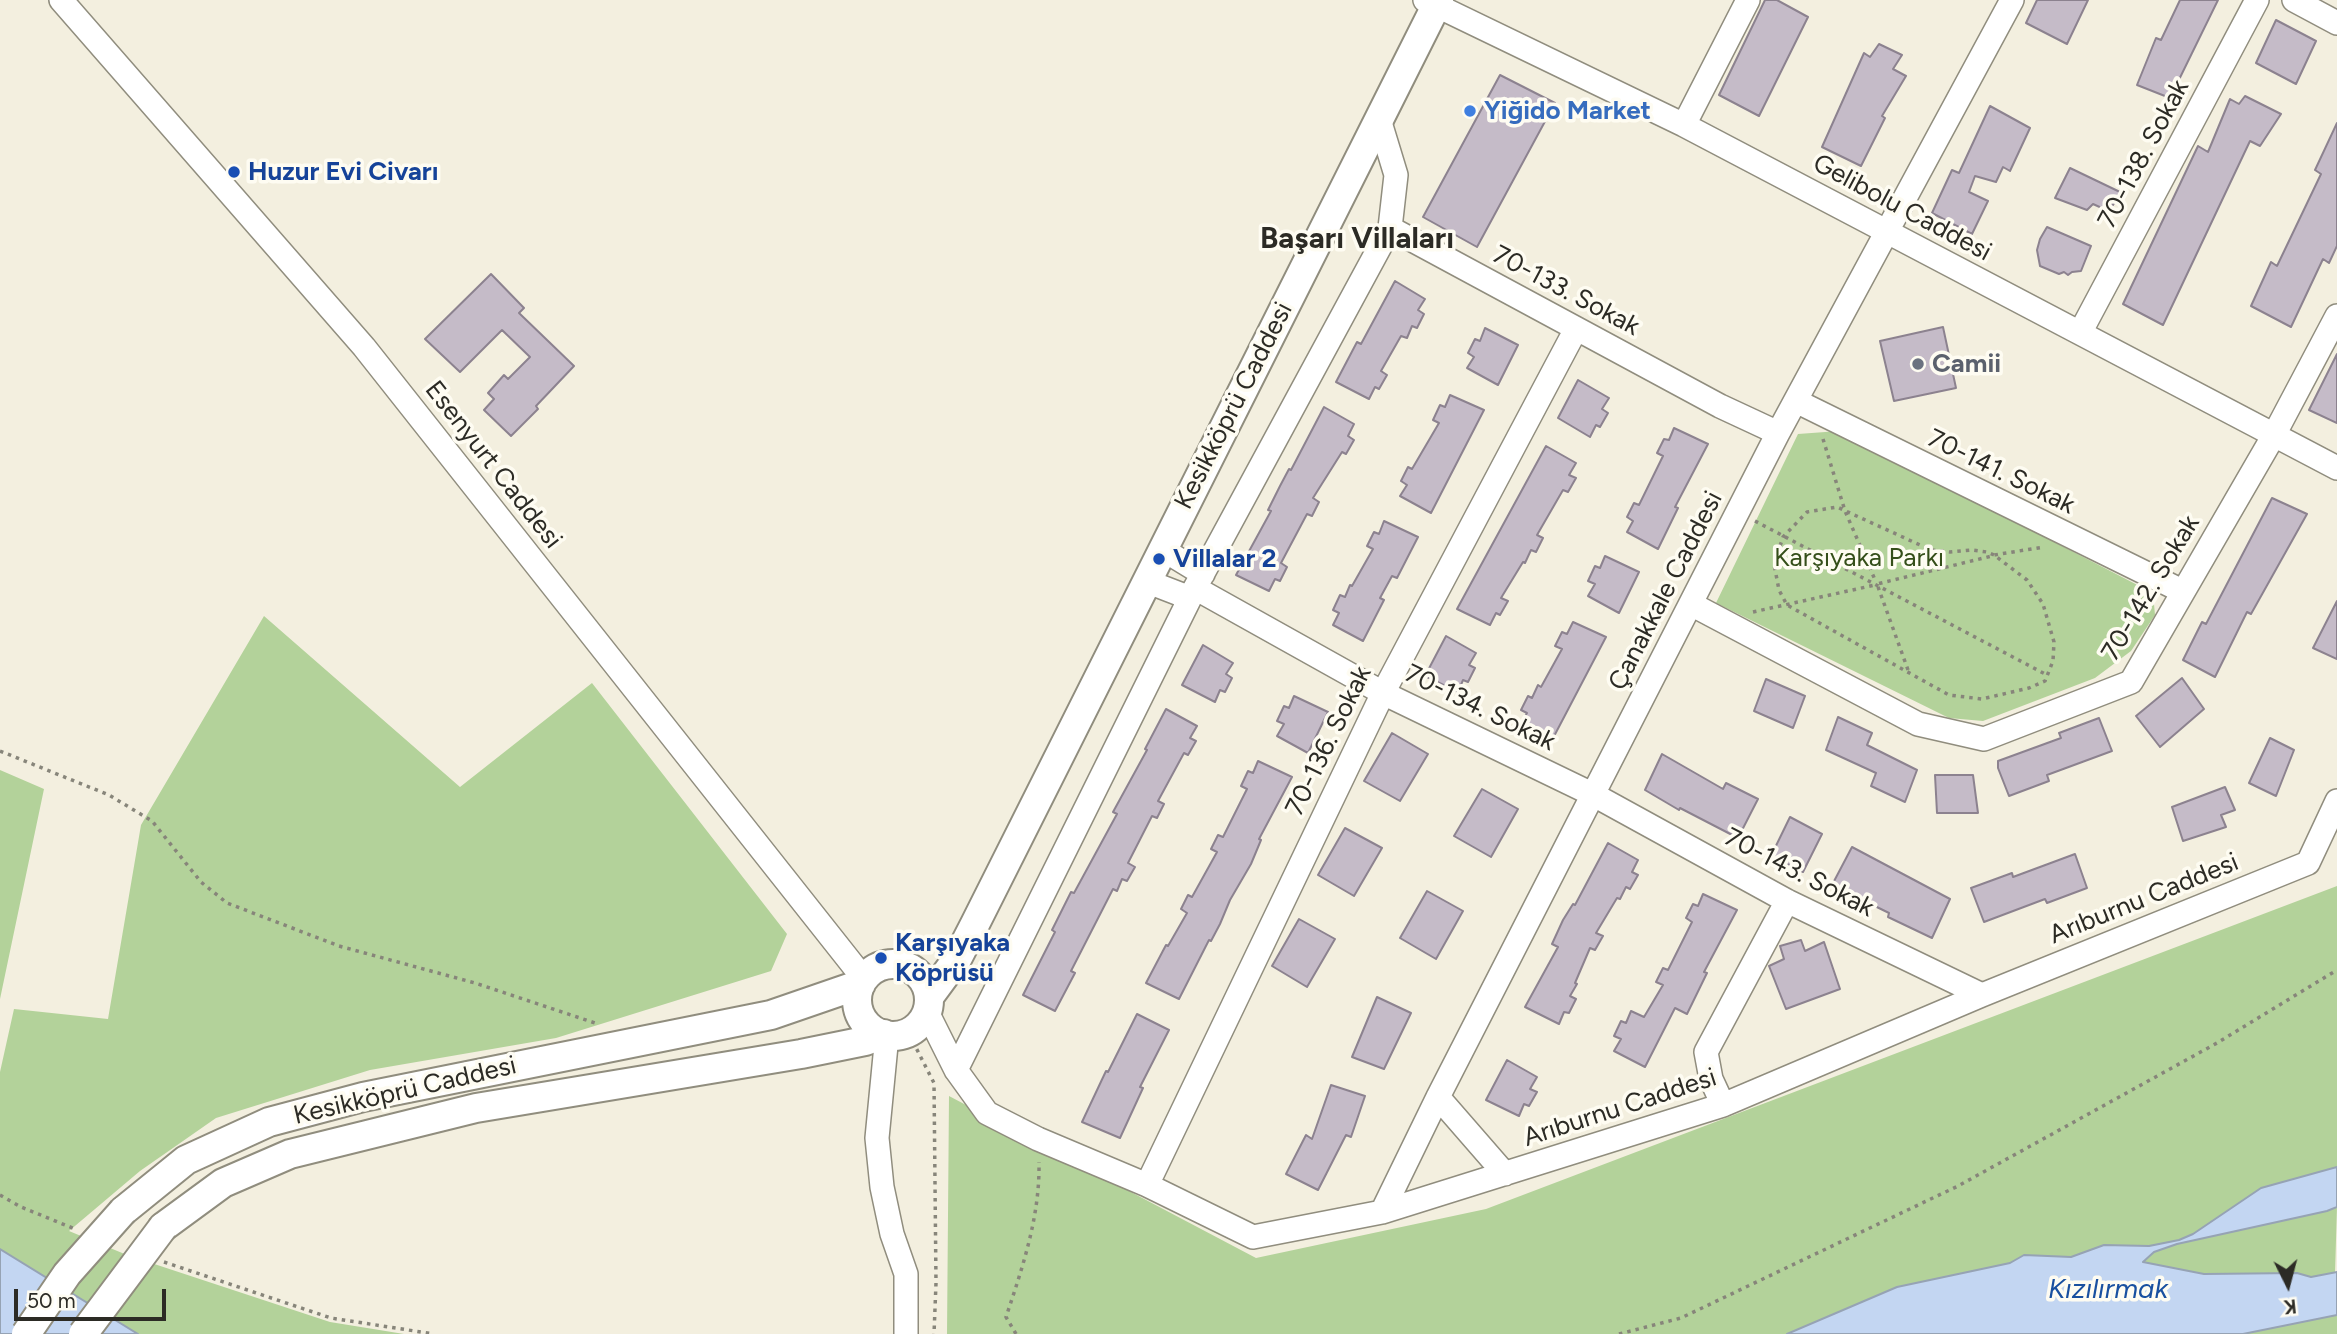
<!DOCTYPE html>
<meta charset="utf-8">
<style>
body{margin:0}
#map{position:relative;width:2337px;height:1334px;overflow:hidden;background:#f3efdf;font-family:Figtree,sans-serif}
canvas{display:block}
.north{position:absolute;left:2253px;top:1250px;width:70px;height:70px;-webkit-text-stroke:5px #fefcf2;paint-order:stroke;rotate:174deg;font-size:19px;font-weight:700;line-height:28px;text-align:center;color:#2c2b25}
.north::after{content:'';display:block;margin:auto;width:24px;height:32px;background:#2c2b25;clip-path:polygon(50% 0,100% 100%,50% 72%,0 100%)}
.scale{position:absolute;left:14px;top:1289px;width:152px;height:32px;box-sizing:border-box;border:4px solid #2c2b25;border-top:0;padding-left:9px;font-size:21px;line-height:24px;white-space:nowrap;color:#2c2b25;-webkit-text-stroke:5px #fefcf2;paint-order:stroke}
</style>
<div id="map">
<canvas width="2337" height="1334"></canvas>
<div class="north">K</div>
<div class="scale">50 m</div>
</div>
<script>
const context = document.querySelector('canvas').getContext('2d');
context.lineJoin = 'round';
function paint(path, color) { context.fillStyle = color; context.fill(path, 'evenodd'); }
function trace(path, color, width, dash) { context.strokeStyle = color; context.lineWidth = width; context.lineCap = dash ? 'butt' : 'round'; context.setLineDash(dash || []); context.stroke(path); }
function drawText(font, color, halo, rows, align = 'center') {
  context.font = font + ' Figtree,sans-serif'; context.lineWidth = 7; context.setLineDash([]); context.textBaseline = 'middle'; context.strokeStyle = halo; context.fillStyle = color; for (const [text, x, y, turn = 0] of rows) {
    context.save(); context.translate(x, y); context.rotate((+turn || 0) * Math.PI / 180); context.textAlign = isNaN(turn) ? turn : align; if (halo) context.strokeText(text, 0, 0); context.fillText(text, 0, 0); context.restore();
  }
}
const green = new Path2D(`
 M1839 431 2153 593 2155 615 2131 651 2095 678 1983 721 1949 718 1716 603 1798 434Z
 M264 616 460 787 592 683 787 934 771 971 556 1038 370 1070 216 1118 140 1171 69 1231 127 1255 330 1322 404 1334H138L0 1249V1072L14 1009 108 1019 141 825Z
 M0 770 44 789 0 999Z
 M2337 886V1167L2261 1188 2193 1234 2179 1240 2149 1246H2104L2071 1257 2024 1255 2010 1263 1897 1287 1787 1334H947L949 1096 1256 1258 1486 1209Z
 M2337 1207 2335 1273 2311 1277 2297 1273 2204 1274 2142 1262 2154 1252 2177 1244 2327 1211Z
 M2337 1315V1334H2243Z`);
const water = new Path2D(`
 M2337 1167V1207L2327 1211 2177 1244 2154 1252 2143 1262 2204 1274 2297 1273 2311 1277 2337 1272V1315L2243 1334H1787L1897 1287 2010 1263 2024 1255 2071 1257 2104 1245 2149 1246 2179 1240 2193 1234 2261 1188Z
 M0 1249 138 1334H0Z`);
const building = new Path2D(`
 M1765 0H1777L1808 17 1759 116 1719 95Z
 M2037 0H2088L2067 44 2026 23Z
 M2180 0H2218L2170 98 2137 85 2156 38 2161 40Z
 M2276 20 2316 41 2296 84 2256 63Z
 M1879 44 1902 55 1893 69 1906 76 1882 116 1885 118 1861 166 1822 147 1864 53 1870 57Z
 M1500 75 1555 103 1477 247 1423 217Z
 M2245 96 2281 114 2260 146 2250 141 2163 325 2123 304 2198 146 2208 152 2230 99 2239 104Z
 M1990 106 2030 128 2010 171 2003 167 1996 182 1975 176 1969 192 1988 201 1972 234 1932 213 1952 170 1959 173Z
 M2337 123V246L2329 263 2323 259 2291 327 2251 306 2271 262 2277 266 2321 174 2315 170Z
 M2070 168 2120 192 2113 205 2106 203 2104 209 2093 204 2087 210 2055 198Z
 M2047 227 2091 246 2081 271 2072 272 2068 275 2064 272 2059 274 2040 266 2037 250 2040 239Z
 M491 274 524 308 519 313 574 366 536 406 538 409 511 436 484 410 494 399 488 393 504 375 508 379 530 357 502 330 460 372 425 339Z
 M1395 281 1425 299 1418 310 1424 314 1417 328 1412 326 1407 338 1401 336 1381 371 1387 375 1379 389 1375 387 1369 399 1336 382 1357 342 1361 344Z
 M1943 327 1956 388 1894 401 1880 341Z
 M1485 328 1518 345 1498 385 1467 368 1474 357 1468 353 1475 339 1480 341Z
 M2337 354V423L2309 410Z
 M1578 380 1609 398 1602 409 1608 413 1600 427 1596 425 1590 437 1558 418Z
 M1450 395 1484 410 1431 513 1400 496 1407 485 1401 481 1408 467 1412 469 1439 423 1433 420 1440 405 1445 407Z
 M1324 407 1354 424 1348 436 1354 440 1346 454 1342 452 1313 498 1319 502 1312 516 1307 514 1281 563 1287 567 1280 581 1275 579 1269 591 1236 575 1271 511 1268 510 1280 486 1289 469 1291 470Z
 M1674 428 1708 444 1675 507 1678 508 1658 549 1627 532 1633 521 1627 517 1634 503 1639 505 1663 456 1657 453 1664 439 1669 440Z
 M1546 446 1576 463 1569 475 1576 478 1568 492 1563 490 1537 535 1543 538 1536 552 1531 550 1525 563 1523 562 1501 598 1508 601 1500 615 1496 613 1490 625 1457 609Z
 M2272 498 2307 514 2251 614 2247 612 2215 677 2183 660 2202 622 2206 624Z
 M1384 521 1418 537 1397 578 1392 576 1380 598 1384 600 1363 641 1333 625 1339 613 1333 610 1340 595 1345 597 1350 585 1352 586 1373 549 1367 546 1374 532 1379 534Z
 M1605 556 1639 572 1619 613 1588 596 1595 584 1588 581 1595 566 1600 568Z
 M2337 601V659L2313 648Z
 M1573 622 1606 637 1551 742 1520 725 1527 713 1521 710 1528 696 1532 698 1538 685 1541 687 1562 649 1555 646 1562 632 1567 634Z
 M1446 636 1476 653 1469 665 1475 668 1468 682 1463 680 1458 692 1425 676Z
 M1203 645 1233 663 1226 674 1232 678 1225 692 1220 690 1215 702 1182 685Z
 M2182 678 2204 709 2160 747 2136 716Z
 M1766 679 1805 696 1793 728 1754 711Z
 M1294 696 1328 712 1308 753 1277 736 1284 724 1277 721 1284 706 1289 708Z
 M1166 709 1197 726 1190 738 1196 741 1188 755 1184 753 1158 801 1164 804 1157 818 1152 816 1128 863 1135 867 1127 881 1122 879 1117 891 1113 889 1071 971 1075 973 1055 1011 1023 995 1055 932 1052 930 1071 892 1074 893 1117 814 1113 812 1147 750 1145 749Z
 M1838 717 1872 733 1867 745 1917 770 1905 802 1871 786 1876 773 1826 750Z
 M2099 718 2112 751 2047 775 2049 781 2009 796 1998 768V761L2061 738 2059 733Z
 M1392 733 1428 754 1400 801 1364 781Z
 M2270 738 2294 750 2276 796 2249 783Z
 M1662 754 1723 789 1726 783 1758 799 1738 838 1680 808 1679 810 1645 790Z
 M1258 761 1292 777 1259 839 1261 840 1251 864 1230 900 1220 924 1211 941 1209 940 1179 999 1146 983 1166 945 1168 946 1187 913 1181 909 1188 895 1192 897 1217 852 1211 849 1218 835 1223 837 1247 789 1241 786 1248 771 1253 773Z
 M1935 775H1973L1978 813H1937Z
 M2225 787 2235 810 2221 815 2226 827 2183 841 2172 807Z
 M1482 789 1518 809 1491 857 1454 836Z
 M1790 817 1822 834 1803 872 1771 856Z
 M1345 828 1382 848 1354 896 1318 875Z
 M1608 843 1638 860 1632 872 1638 875 1630 889 1626 887 1620 899 1617 898 1596 933 1603 936 1595 950 1590 948 1575 983 1577 984 1570 996 1576 999 1569 1013 1564 1012 1559 1024 1525 1007 1558 947 1552 944 1563 920 1573 904 1575 905Z
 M1852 847 1950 899 1932 938 1888 917 1889 913 1832 885Z
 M2075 854 2087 888 2047 903 2045 899 1984 922 1971 888 2012 873 2013 877Z
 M1427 891 1463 911 1436 959 1400 938Z
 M1703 894 1737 910 1704 972 1707 973 1687 1014 1675 1008 1645 1067 1614 1051 1621 1039 1614 1036 1621 1021 1626 1023 1631 1011 1644 1017 1663 985 1656 982 1663 968 1668 970 1692 922 1686 918 1693 904 1698 906Z
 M1299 919 1335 939 1307 987 1272 966Z
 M1801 940 1805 951 1824 942 1840 989 1786 1009 1769 966 1784 959 1780 946Z
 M1377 997 1411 1013 1384 1069 1352 1057Z
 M1137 1014 1169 1030 1140 1087 1143 1088 1120 1138 1082 1122 1106 1071 1108 1072Z
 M1507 1060 1537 1077 1530 1089 1537 1092 1529 1106 1524 1104 1519 1116 1486 1100Z
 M1331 1085 1365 1096 1351 1137 1346 1135 1318 1190 1286 1174 1306 1135 1312 1139Z`);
const path = new Path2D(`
 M1823 439 1845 511 1876 582
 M1755 521 2047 675
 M1994 555 1987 552 1972 550 1950 552 1931 550 1837 507 1807 512 1783 537 1774 564 1779 590 1787 605 1949 695 1982 699 2029 688 2045 681 2053 661 2054 642 2043 604 2027 580 1994 555 2044 547
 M1753 612 1875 585
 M1908 670 1877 584 1992 556
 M0 751 109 795 152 821 201 882 227 903 339 946 475 983 595 1023 597 1026
 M909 1034 934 1083 936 1283 934 1334
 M0 1195 21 1207 75 1229
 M164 1262 331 1318 434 1334
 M1016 1334 1006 1317C1023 1266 1040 1216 1039 1162
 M1619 1334 1681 1318 1958 1186 2217 1043 2337 970`);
const minor = new Path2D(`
 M61 0 364 347 864 979
 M1425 0 1684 125 2337 468
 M2294 0 2337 23
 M1379 119 1396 175 1390 228 1720 406 1778 433
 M1684 125 1748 0
 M2080 333 2257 0
 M1796 401 2182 591
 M1162 549 1203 574
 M1146 581 1190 598
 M1195 588 1383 693 1594 795 1787 901 1982 995
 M1691 604 1918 724 1984 739 2131 682 2274 435 2337 316
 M927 1012 956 1070 987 1113 1038 1139 1147 1185 1253 1237 1382 1212 1723 1105 1982 995 2308 863 2337 801
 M887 1035 877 1138 882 1187 892 1234 906 1274V1334
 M956 1070 1195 588 1390 228
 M1438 1097 1505 1174
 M1723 1105 1711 1079 1706 1052 1787 901
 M1147 1185 1383 693 1576 329
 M1382 1212 1438 1097 1778 433 2012 0`);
const tertiary = new Path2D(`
 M857 1000a36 36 0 1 1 72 0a36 36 0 1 1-72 0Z
 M929 997 957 959 975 924 1439 0
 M123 1211 186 1160 269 1122 363 1097 771 1015 861 984
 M163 1227 223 1183 290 1154 476 1108 801 1054 865 1041 884 1034`);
const tertiaryBridge = new Path2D(`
 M26 1334 67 1274 123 1211
 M83 1334 163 1227`);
const markers = [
 [1470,111,7,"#3f7fe0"],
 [234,172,7,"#1a4fb4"],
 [1918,364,7,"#6b7280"],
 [1159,559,7,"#1a4fb4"],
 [881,958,7,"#1a4fb4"]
];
const shopNames = [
 ["Yiğido Market",1484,111]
];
const streetNames = [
 ["70-138. Sokak",2144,154,-62],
 ["Gelibolu Caddesi",1902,208,28],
 ["70-133. Sokak",1566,291,28],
 ["Kesikköprü Caddesi",1234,406,-63],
 ["Esenyurt Caddesi",493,465,52],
 ["70-141. Sokak",2001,472,26],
 ["70-142. Sokak",2151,588,-59],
 ["Çanakkale Caddesi",1666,591,-63],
 ["70-134. Sokak",1480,708,26],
 ["70-136. Sokak",1329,741,-64],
 ["70-143. Sokak",1799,873,27],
 ["Arıburnu Caddesi",2144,899,-22],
 ["Kesikköprü Caddesi",405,1091,-13],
 ["Arıburnu Caddesi",1620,1108,-18]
];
const transitNames = [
 ["Huzur Evi Civarı",248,172],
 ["Villalar 2",1173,559],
 ["Karşıyaka",895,943],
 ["Köprüsü",895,973]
];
const worshipNames = [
 ["Camii",1932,364]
];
const parkNames = [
 ["Karşıyaka Parkı",1859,558]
];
const waterNames = [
 ["Kızılırmak",2108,1290]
];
const quarterNames = [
 ["Başarı Villaları",1357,239]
];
paint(green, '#b3d29a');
paint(water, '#c3d6f2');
trace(water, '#96a3b4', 2);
paint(building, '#c5bbc8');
trace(building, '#8c828f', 2);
trace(minor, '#908d7e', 26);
trace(tertiary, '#908d7e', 32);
trace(path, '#87857a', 3.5, [3.5, 5]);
trace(minor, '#fff', 23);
trace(tertiary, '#fff', 28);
trace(tertiaryBridge, '#908d7e', 32, []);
trace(tertiaryBridge, '#fff', 28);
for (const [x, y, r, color] of markers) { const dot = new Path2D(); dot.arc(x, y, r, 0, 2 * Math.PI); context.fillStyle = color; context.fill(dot); trace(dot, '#fefcf2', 2.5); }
drawText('bold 26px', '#366cbe', '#fefcf2', shopNames, 'left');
drawText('26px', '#2c2b25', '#fefcf2', streetNames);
drawText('bold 26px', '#164399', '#fefcf2', transitNames, 'left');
drawText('bold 26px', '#5b616d', '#fefcf2', worshipNames, 'left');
drawText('26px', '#354f1a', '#fefcf2', parkNames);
drawText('italic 28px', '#1950a0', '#fefcf2', waterNames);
drawText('bold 30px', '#2c2b25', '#fefcf2', quarterNames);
</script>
